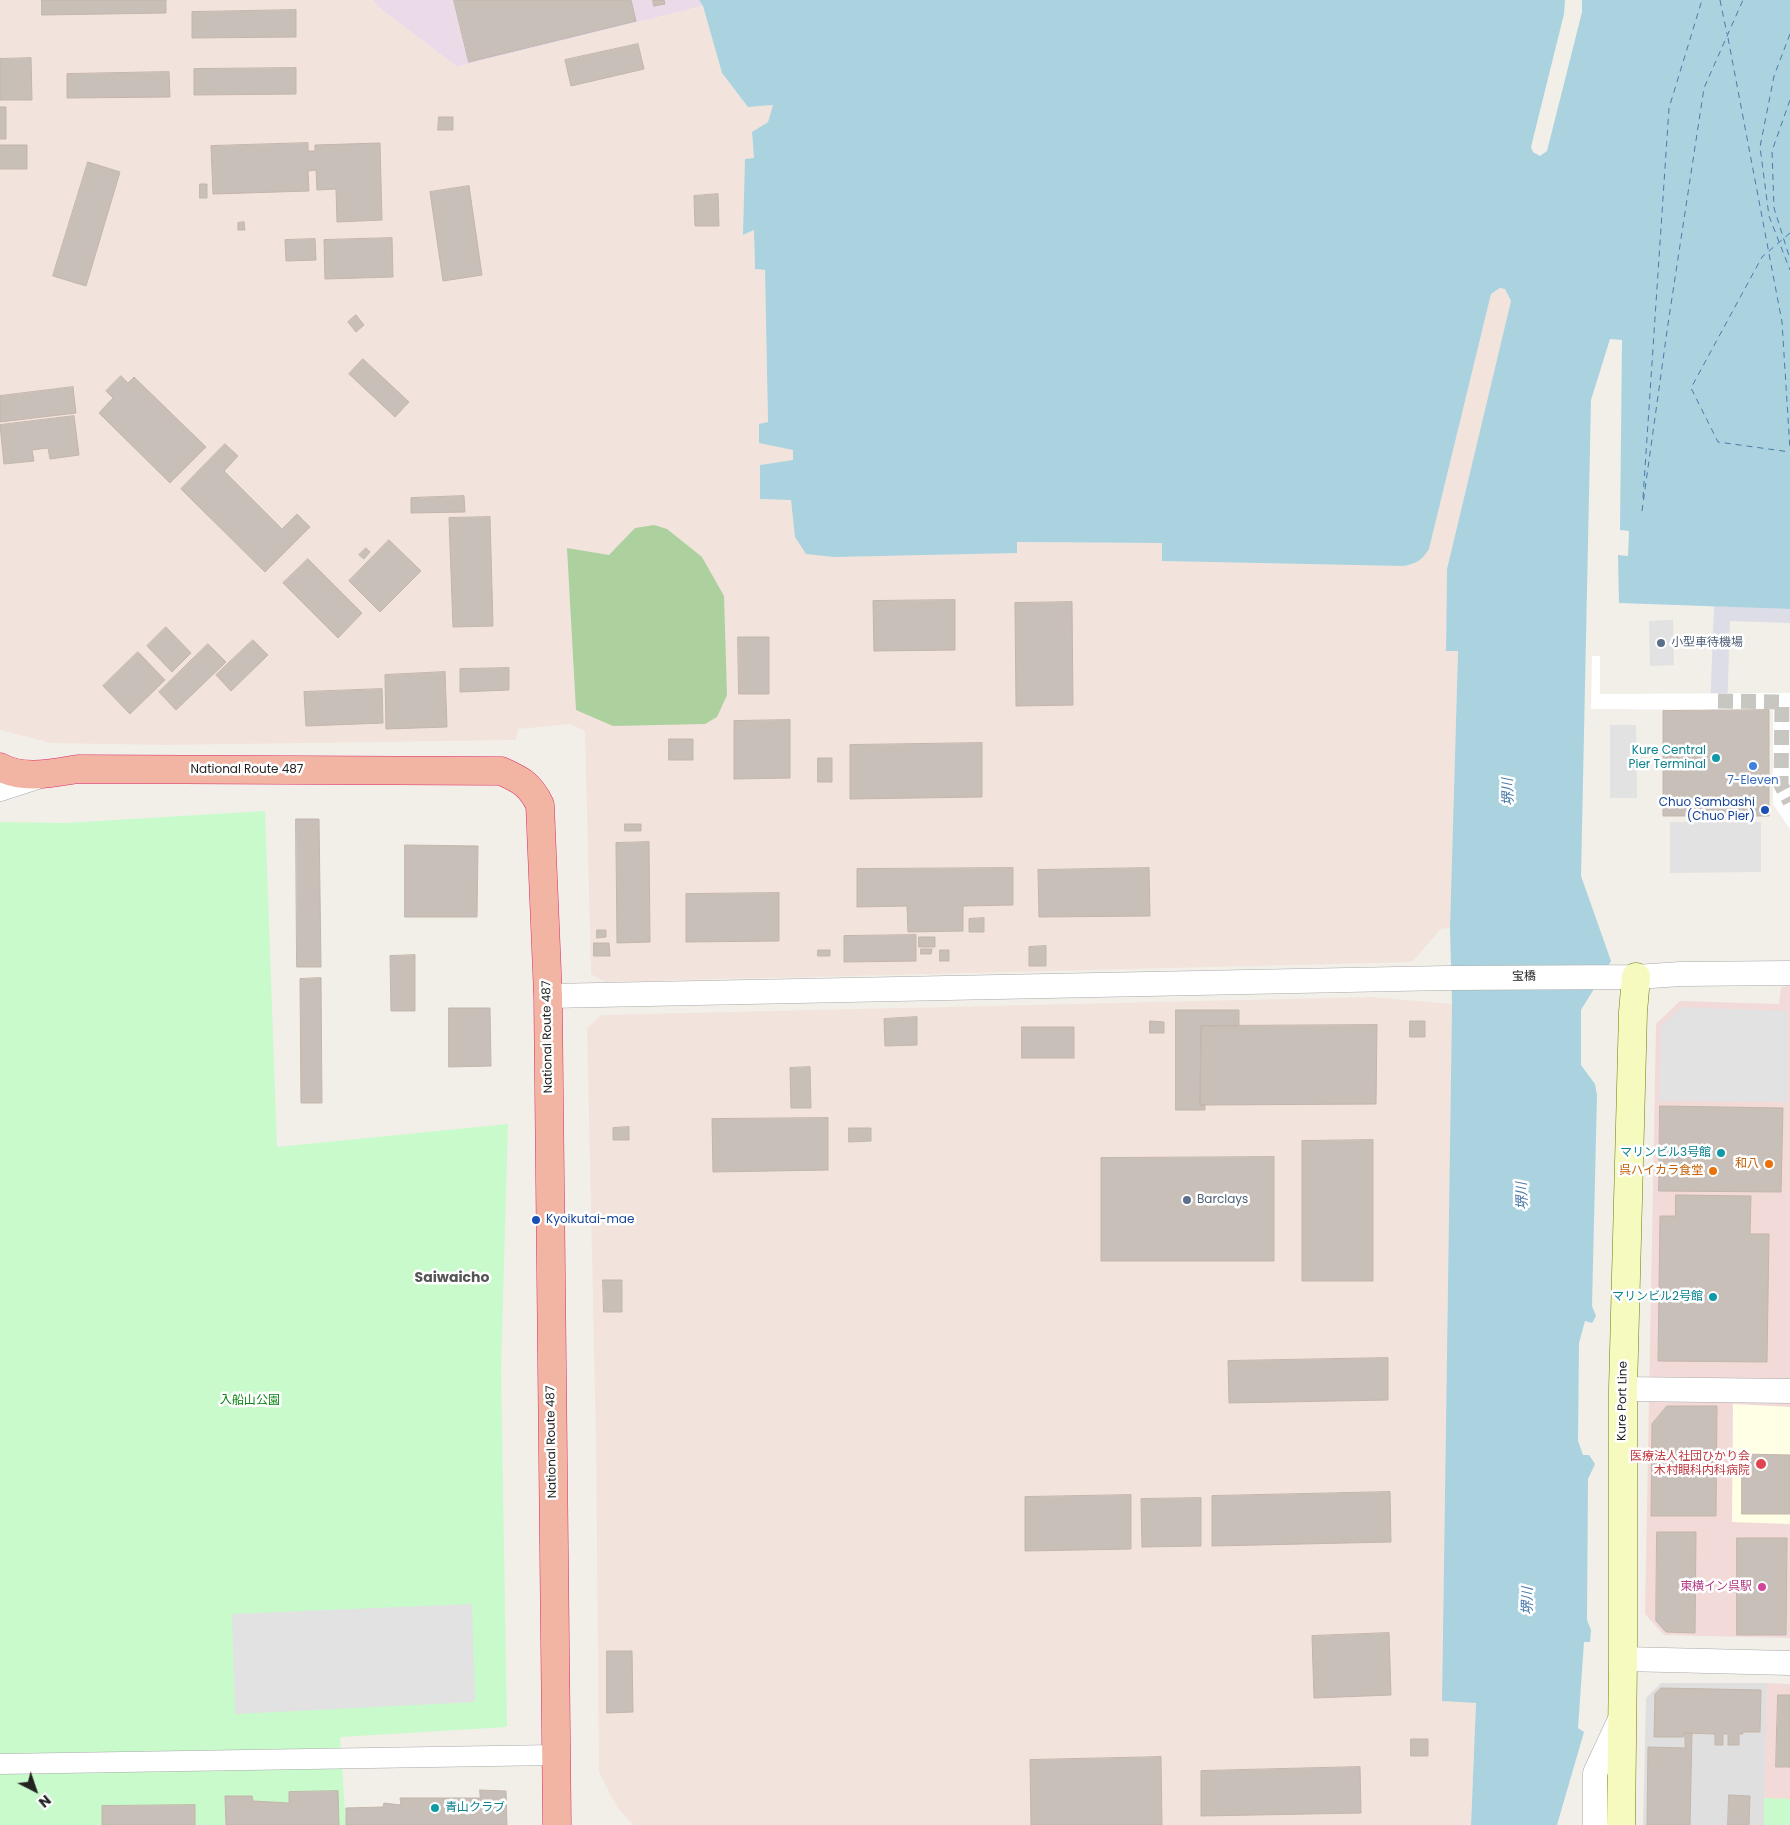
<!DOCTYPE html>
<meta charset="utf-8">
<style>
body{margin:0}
#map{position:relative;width:1790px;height:1825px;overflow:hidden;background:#f2efe9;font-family:Poppins,sans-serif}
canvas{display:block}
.north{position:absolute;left:10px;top:1765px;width:50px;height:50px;-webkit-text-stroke:4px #fff;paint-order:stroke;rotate:139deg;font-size:14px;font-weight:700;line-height:20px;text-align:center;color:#222}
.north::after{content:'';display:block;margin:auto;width:18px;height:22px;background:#222;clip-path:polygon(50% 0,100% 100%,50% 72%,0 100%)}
</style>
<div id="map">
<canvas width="1790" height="1825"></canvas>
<div class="north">N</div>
</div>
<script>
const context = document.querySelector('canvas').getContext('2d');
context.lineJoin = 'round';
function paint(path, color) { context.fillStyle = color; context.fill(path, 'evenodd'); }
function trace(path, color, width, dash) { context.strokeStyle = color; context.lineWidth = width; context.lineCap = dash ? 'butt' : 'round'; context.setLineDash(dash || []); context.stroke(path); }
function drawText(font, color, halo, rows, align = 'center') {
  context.font = font + ' Poppins,"Noto Sans JP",sans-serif'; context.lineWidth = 5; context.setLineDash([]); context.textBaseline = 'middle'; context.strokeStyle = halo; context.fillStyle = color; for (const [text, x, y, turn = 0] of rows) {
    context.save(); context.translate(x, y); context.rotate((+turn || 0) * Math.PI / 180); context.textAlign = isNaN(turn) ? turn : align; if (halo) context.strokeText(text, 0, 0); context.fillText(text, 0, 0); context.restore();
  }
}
const residential = new Path2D(`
 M1661 1683H1767L1764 1825H1643L1646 1698Z`);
const commercial = new Path2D(`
 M1790 986V1638L1664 1635 1645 1614 1656 1024 1680 1001 1779 1004 1781 987Z
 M1767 1683 1790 1684V1799L1764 1798Z`);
const industrial = new Path2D(`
 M372 0H699L703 6 457 67 383 11Z`);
const education = new Path2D(`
 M1733 1404 1790 1407V1524L1732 1522Z`);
const military = new Path2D(`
 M0 0H372L383 11 457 67 703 6 722 73 748 107 773 105 768 122 752 132 754 158 744 235 754 230 755 269 765 270 768 423 793 450V460L760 465V499L791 500 795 537 1017 552V542L1162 543V561L1403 566 1414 564 1429 549 1491 294 1501 288 1505 289 1511 302 1447 569 1446 651 1458 650 1450 928 1441 929 1412 962 605 982 591 974 585 731 570 724 518 729 516 740 166 745 51 743 0 730Z
 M1371 997 1452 1004 1442 1701 1476 1702 1471 1825H633L617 1807 599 1772 596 1440 587 1028 601 1015Z`);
const forest = new Path2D(`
 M654 525 667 529 702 557 724 596 727 695 717 717 705 724 613 726 576 710 567 548 609 555 635 528Z`);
const park = new Path2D(`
 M265 811 277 1147 508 1124 501 1370 507 1727 340 1737 346 1825H0V822L65 823Z
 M1764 1798 1790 1799V1825H1764Z`);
const parking = new Path2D(`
 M1673 620 1674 665 1650 666 1649 621Z
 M1610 725H1636L1637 798H1610Z
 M1670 822H1761V872L1670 873Z
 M1681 1007 1787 1011V1102L1659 1101 1661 1026Z
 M472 1604 475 1702 235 1714 232 1614Z`);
const plaza = new Path2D(`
 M1714 606 1790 609V623L1730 621 1727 712 1710 711Z`);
const water = new Path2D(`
 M699 0H1565L1564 14 1531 147 1533 152 1540 156 1547 151 1582 12V0H1790V609L1619 603 1618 555 1628 556 1629 531 1620 530 1622 340 1610 339 1591 400 1581 876 1611 961 1581 1010V1065L1595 1084 1597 1095 1592 1306 1596 1316 1592 1323 1585 1321 1579 1343 1578 1441 1583 1455H1589L1595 1464 1588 1479 1587 1620 1591 1630 1590 1642H1584L1578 1728 1584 1732 1557 1825H1471L1476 1703 1442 1701 1452 1004 1450 928 1458 651H1446L1447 569 1511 301 1505 289 1500 288 1491 294 1429 549C1422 560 1416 564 1403 566L1162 561V543L1017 542V553L834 557 806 554 795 537 791 500 760 499V465L793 460V450L759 443V424L768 422 765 270 755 269 754 230 743 235 745 159 754 158 752 132 768 122 773 105 748 107 722 73 703 6Z`);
const pier = new Path2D(`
 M1592 656H1600V694L1790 693V829L1773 804V710L1591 709Z`);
const ferry = new Path2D(`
 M1720 0 1727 34
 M1790 34 1774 76 1760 147 1769 216 1790 270
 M1728 38 1782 322 1790 450
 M1790 100 1772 151 1774 208 1790 259
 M1790 233 1762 257 1691 388 1718 442 1790 452
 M1643 498 1669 108 1702 0
 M1642 511 1668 324 1704 88 1743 0`);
const building = new Path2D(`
 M42 0H166V13L42 15Z
 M454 0H631L636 21 469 62Z
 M653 0H664L665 4 654 6Z
 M296 10V37L192 38V12Z
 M638 44 644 69 571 86 565 60Z
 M31 58 32 100H0V59Z
 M296 68V94L194 95V69Z
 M169 72 170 97 67 98V74Z
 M0 107H6V139H0Z
 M439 117H453V130H438Z
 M308 143V151H315V145L380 143 382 220 337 222 336 189 317 190 316 170 308 171 309 191 213 194 211 146Z
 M0 145H27V169H0Z
 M88 162 120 172 86 286 53 276Z
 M200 184H207V198H200Z
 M469 186 482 275 443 281 430 192Z
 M718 194 719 226H695L694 196Z
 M244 222 245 230H238V223Z
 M392 238 393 277 325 279 324 240Z
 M315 239 316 260 286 261 285 240Z
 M356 315 364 325 356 332 348 322Z
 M363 359 409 402 395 417 349 374Z
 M121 376 128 383 134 377 206 447 170 483 99 413 113 398 106 391Z
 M73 387 76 413 0 422V396Z
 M74 416 79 455 50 459 48 448 32 450 34 461 4 464 0 425Z
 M225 444 238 456 224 471 282 529 297 514 310 527 265 572 181 489Z
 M464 496 465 512 411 513V498Z
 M490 517 493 626 453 627 449 518Z
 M389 540 421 571 380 612 349 581Z
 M366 548 370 552 364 559 359 555Z
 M308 559 362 613 338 638 283 583Z
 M955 600V650L874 651 873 601Z
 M1072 602 1073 705 1016 706 1015 603Z
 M166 627 191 653 172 672 147 646Z
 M738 637H769V694H739Z
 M253 640 268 655 231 691 216 675Z
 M208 644 226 662 176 710 159 692Z
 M138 652 165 680 130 714 103 686Z
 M509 668V690L460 692V669Z
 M445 672 447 727 386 729 385 675Z
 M382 689 383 723 306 726 304 692Z
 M1769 710V816H1663V711Z
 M790 720V778L734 779V721Z
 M669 739H693V760H669Z
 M982 743V797L850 799V745Z
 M818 758H832V782H818Z
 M296 819H319L321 967H297Z
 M625 824H641V831H625Z
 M649 842 650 942 617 943 616 843Z
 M405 845 478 846 477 917H405Z
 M1013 868V905L963 906V931L908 932 907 906 857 907V869Z
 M1149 868 1150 916 1039 917 1038 870Z
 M779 893V941L686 942V894Z
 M984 918V932H969V919Z
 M597 930H606V937L597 938Z
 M916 935V961L844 962V936Z
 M919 937H935V947H919Z
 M594 943H609L610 956H594Z
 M1046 946V966H1029V947Z
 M921 949H932L931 954H921Z
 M818 950H830V956H818Z
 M940 950H949V961H940Z
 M415 955V1011H391L390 956Z
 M321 978 322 1103H301L300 979Z
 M449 1008H490L491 1066 449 1067Z
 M1176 1010H1239V1026H1201L1200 1105H1205V1110H1176Z
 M917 1017V1045L885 1046 884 1019Z
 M1150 1021 1164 1022V1033H1150Z
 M1410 1021H1425V1037H1410Z
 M1377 1025 1376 1104 1200 1105 1201 1026Z
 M1022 1027H1074V1058H1022Z
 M810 1067 811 1108H791L790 1068Z
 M1660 1106 1783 1108 1781 1192 1659 1191Z
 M828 1118V1170L713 1172 712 1119Z
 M629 1127V1140H613V1128Z
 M849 1128H871V1141L849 1142Z
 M1373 1140V1281H1302V1141Z
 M1274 1157V1261H1101V1158Z
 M1676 1195 1751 1196 1750 1234H1769L1767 1362 1658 1361 1660 1216H1675Z
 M603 1280H622V1312H604Z
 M1388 1358V1400L1229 1403 1228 1361Z
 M1667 1406H1717L1716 1516H1651L1652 1424Z
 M1742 1454 1790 1455V1514H1742Z
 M1390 1492 1391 1542 1212 1546V1496Z
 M1131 1495V1549L1025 1551V1497Z
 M1201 1498V1546L1142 1547 1141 1499Z
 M1657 1532H1696L1695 1633 1666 1632 1656 1621Z
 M1737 1538H1787L1786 1635H1737Z
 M1389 1633 1391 1695 1314 1698 1312 1636Z
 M607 1651H632L633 1712 607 1713Z
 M1661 1688 1761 1690 1760 1732H1743V1734H1739V1745H1728V1734H1723V1745H1715V1734L1684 1733 1683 1737H1654L1655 1694Z
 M1778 1695H1790V1767H1776Z
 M1685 1733H1692L1690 1825H1647L1648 1747 1685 1748Z
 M1411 1739H1428V1756H1411Z
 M1161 1757 1162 1825H1031L1030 1760Z
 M1360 1767 1361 1813 1201 1816V1771Z
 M480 1790 506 1791 507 1825H346V1808L383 1807 384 1803 401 1805 400 1798H480Z
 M338 1791 339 1825H226L225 1796H252L253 1801 289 1803V1792Z
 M1729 1795 1750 1796 1749 1825H1728Z
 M195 1805V1825H102V1806Z`);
const pedestrianTunnel = new Path2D(`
 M1718 701 1782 702 1781 785 1790 802`);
const minor = new Path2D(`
 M0 1764 555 1755`);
const tertiary = new Path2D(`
 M0 789 40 776
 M548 996 1447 978 1636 977 1681 974 1790 973
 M1623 1389 1790 1391
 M1623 1659 1790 1663
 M1595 1825V1773L1622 1715`);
const secondary = new Path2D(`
 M1621 1825 1623 1659V1389L1633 1012 1636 977`);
const trunk = new Path2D(`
 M0 767C23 780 53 773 78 769L501 771C521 780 530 784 540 805L548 996 557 1825`);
const markers = [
 [1661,643,5,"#5c6f8a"],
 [1716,758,5,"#0f9aa8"],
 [1753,766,5,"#3f7fe0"],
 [1765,810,5,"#1a4fb4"],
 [1721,1153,5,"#0f9aa8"],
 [1769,1164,5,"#e8710a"],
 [1713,1171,5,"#e8710a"],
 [1187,1200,5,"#5c6f8a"],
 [536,1220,5,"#1a4fb4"],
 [1713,1297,5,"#0f9aa8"],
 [1761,1464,6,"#e0444e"],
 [1762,1587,5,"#d1479c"],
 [435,1808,5,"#0f9aa8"]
];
const serviceNames = [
 ["小型車待機場",1671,643],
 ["Barclays",1197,1200]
];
const cultureNames = [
 ["Kure Central",1706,751],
 ["Pier Terminal",1706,765],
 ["マリンビル3号館",1711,1153],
 ["マリンビル2号館",1703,1297],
 ["青山クラブ",445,1808,"left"]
];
const streetNames = [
 ["National Route 487",247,770],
 ["宝橋",1524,977,-1],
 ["National Route 487",548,1037,-91],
 ["Kure Port Line",1623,1401,-89],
 ["National Route 487",552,1442,-91]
];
const shopNames = [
 ["7-Eleven",1753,781]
];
const transitNames = [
 ["Chuo Sambashi",1755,803],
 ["(Chuo Pier)",1755,817],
 ["Kyoikutai-mae",546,1220,"left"]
];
const foodNames = [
 ["和八",1759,1164],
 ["呉ハイカラ食堂",1703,1171]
];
const parkNames = [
 ["入船山公園",250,1401]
];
const healthNames = [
 ["医療法人社団ひかり会",1750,1457],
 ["木村眼科内科病院",1750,1471]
];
const hotelNames = [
 ["東横イン呉駅",1752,1587]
];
const waterNames = [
 ["堺川",1509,792,-92],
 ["堺川",1523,1196,-92],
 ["堺川",1528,1601,-90]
];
const neighbourhoodNames = [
 ["Saiwaicho",452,1278]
];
paint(residential, '#e0dfdf');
paint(commercial, '#f2dad9');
paint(industrial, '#ebdbe8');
paint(education, '#ffffe5');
paint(military, '#f3e3dd');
paint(forest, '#add19e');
paint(park, '#c8facc');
paint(parking, '#e2e2e2');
paint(plaza, '#dddde8');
paint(water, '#aad3df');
paint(pier, '#fff');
trace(ferry, '#4a7aab', 1, [6, 5]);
paint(building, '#c7bfb8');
trace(building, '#c4b6ab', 1);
trace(pedestrianTunnel, '#c8c6c1', 15, [15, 8]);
trace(minor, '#a9a9a9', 21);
trace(tertiary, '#a9a9a9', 25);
trace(secondary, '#707d05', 29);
trace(trunk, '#dc2a67', 29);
trace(minor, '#fff', 20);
trace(tertiary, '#fff', 24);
trace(secondary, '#f7fabf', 28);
trace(trunk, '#f2b4a3', 28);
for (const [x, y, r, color] of markers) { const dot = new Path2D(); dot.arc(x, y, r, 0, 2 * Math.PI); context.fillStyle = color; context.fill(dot); trace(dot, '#fff', 2); }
drawText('12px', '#4e5e75', '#fff', serviceNames, 'left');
drawText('12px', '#0d838f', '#fff', cultureNames, 'right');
drawText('12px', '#222', '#fff', streetNames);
drawText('12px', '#366cbe', '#fff', shopNames);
drawText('12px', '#164399', '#fff', transitNames, 'right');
drawText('12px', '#c56008', '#fff', foodNames, 'right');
drawText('12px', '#0c8416', '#fff', parkNames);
drawText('12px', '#be3a42', '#fff', healthNames, 'right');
drawText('12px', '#b23c85', '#fff', hotelNames, 'right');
drawText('italic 14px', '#4a7aab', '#fff', waterNames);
drawText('bold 14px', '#555', '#fff', neighbourhoodNames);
</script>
